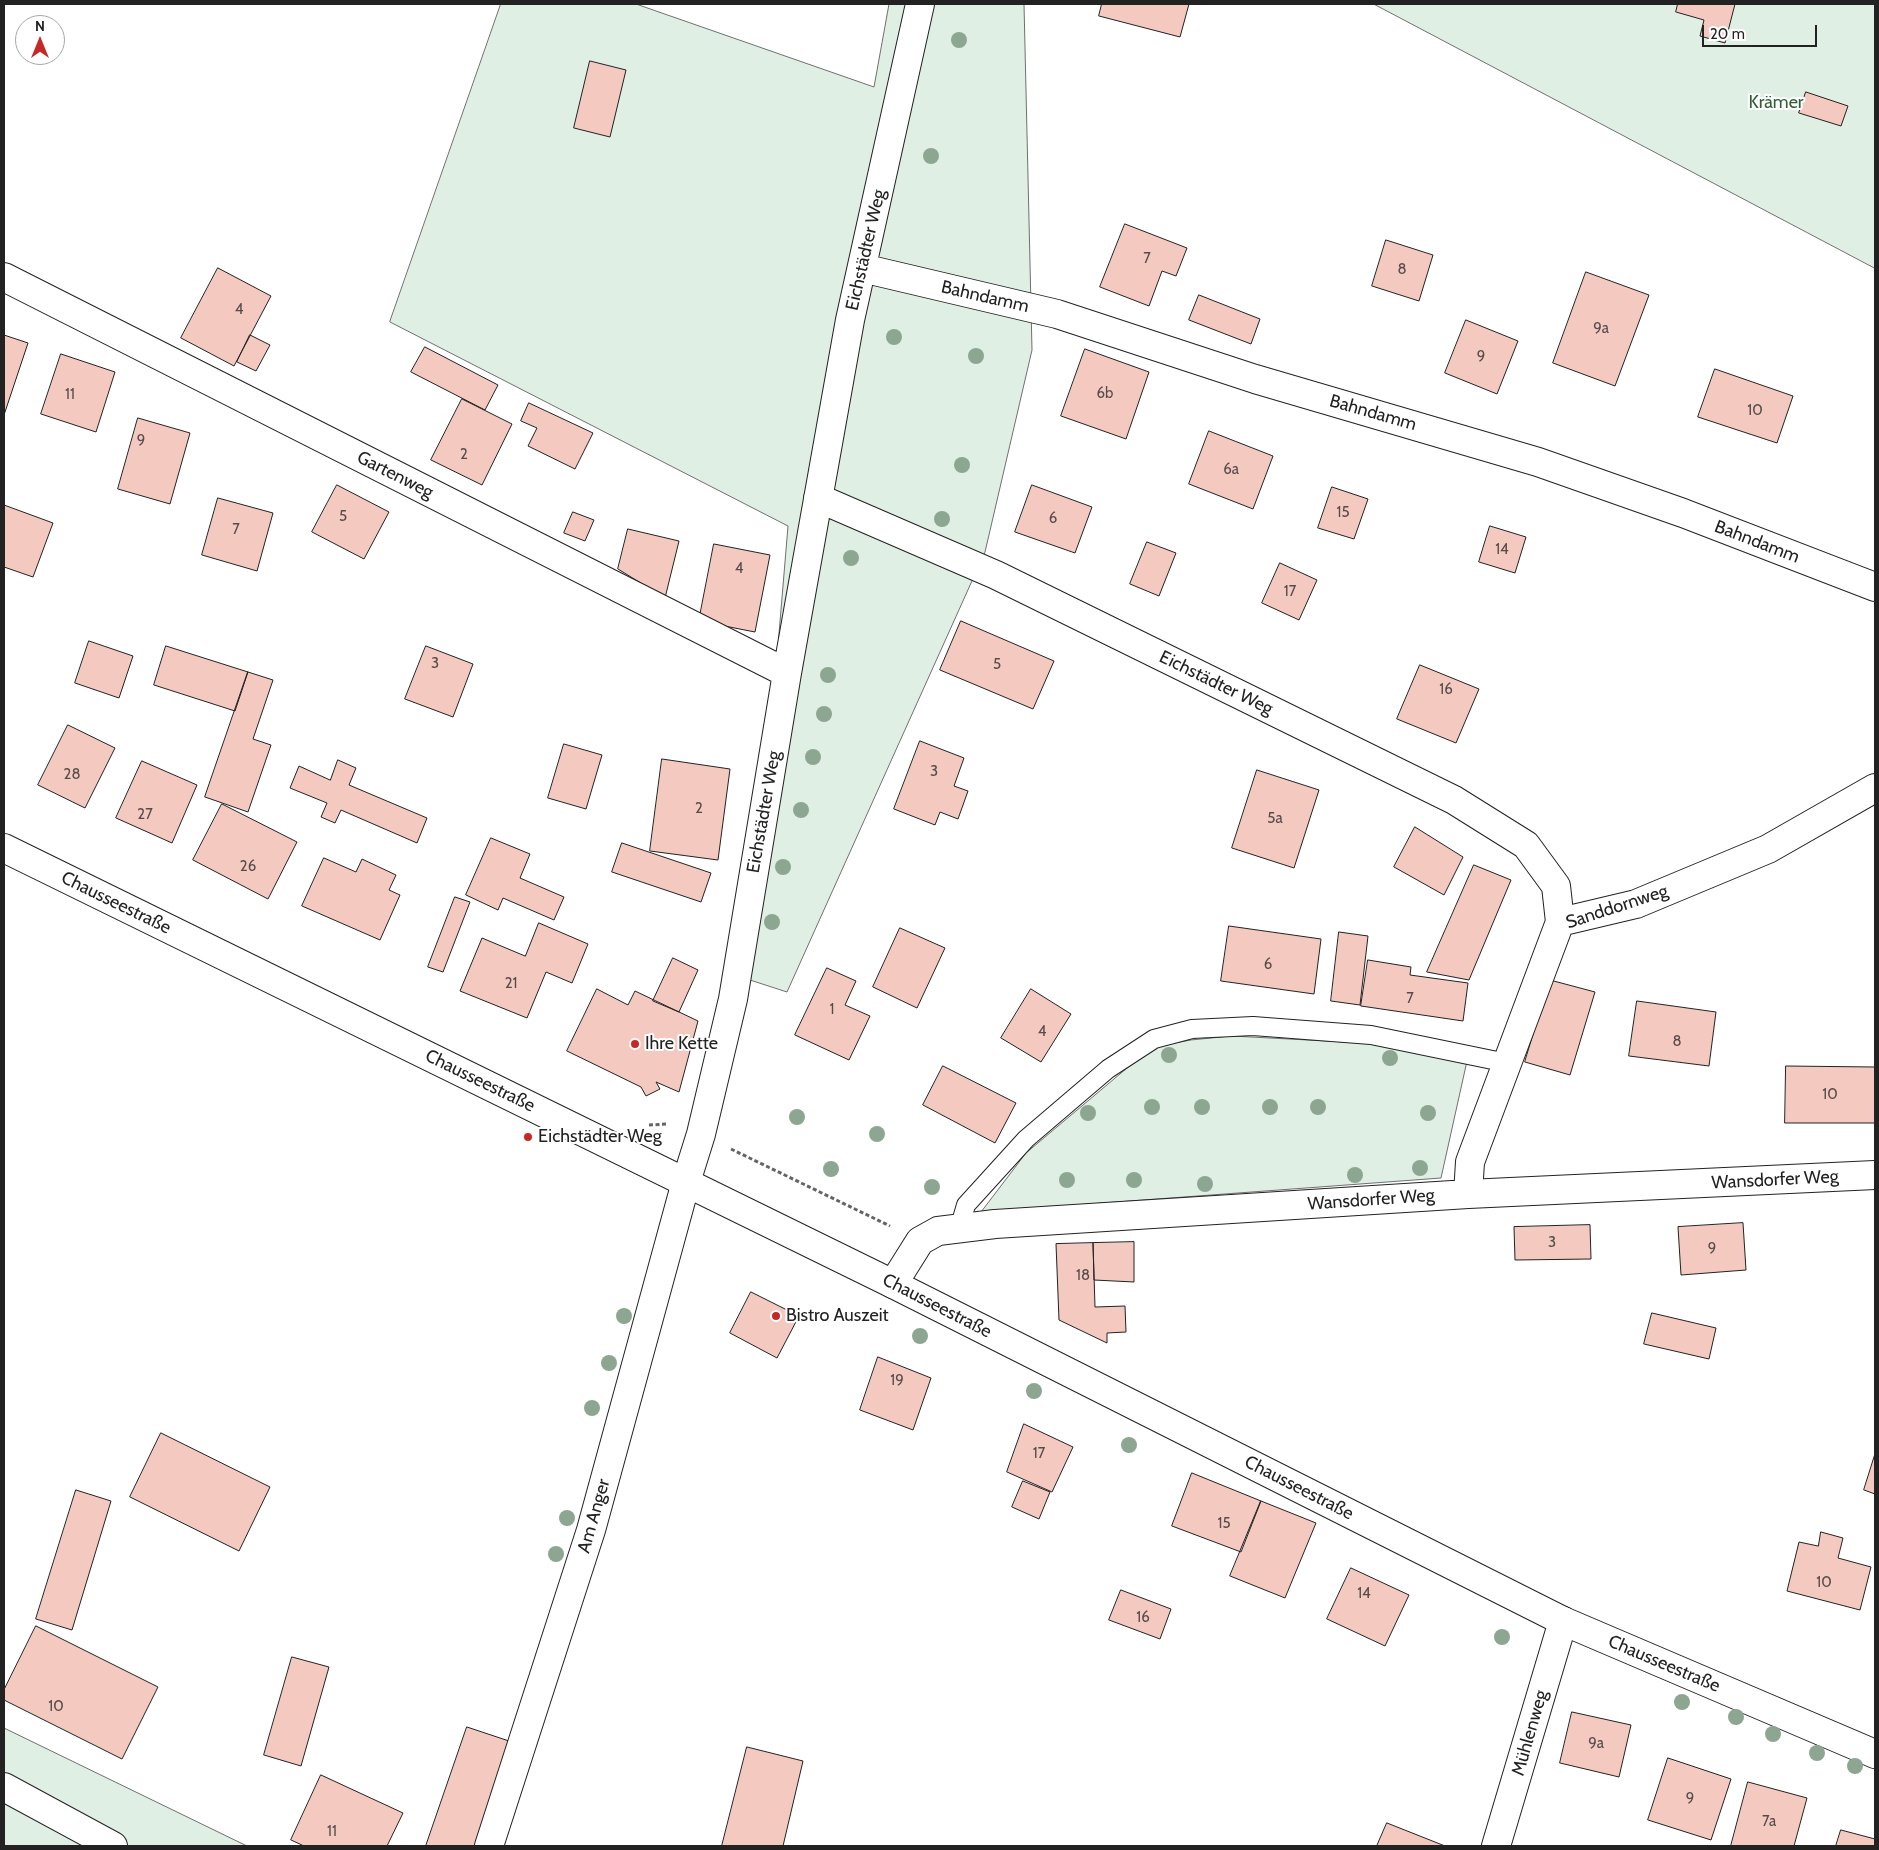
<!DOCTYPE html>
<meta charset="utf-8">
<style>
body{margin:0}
#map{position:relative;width:1879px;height:1850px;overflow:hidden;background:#fff;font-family:Cabin,sans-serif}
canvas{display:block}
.frame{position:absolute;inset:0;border:5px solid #222;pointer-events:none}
.north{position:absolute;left:15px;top:15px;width:50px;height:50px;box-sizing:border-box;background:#fff;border:1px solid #a7a7a7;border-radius:50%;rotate:0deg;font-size:14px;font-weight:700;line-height:20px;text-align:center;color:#222}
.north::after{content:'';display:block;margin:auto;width:18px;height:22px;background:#c62828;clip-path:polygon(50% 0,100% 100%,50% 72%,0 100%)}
.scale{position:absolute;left:1702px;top:25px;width:115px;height:22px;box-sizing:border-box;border:2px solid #222;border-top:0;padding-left:6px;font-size:15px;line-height:18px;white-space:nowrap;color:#222;-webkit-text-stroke:4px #fff;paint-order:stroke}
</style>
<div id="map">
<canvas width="1879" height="1850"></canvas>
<div class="frame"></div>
<div class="north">N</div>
<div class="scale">20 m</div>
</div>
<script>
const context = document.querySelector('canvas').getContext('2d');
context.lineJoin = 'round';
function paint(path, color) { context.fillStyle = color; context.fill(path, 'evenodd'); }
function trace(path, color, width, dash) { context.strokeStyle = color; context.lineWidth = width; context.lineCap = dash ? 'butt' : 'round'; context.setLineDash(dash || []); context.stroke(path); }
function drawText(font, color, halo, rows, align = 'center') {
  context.font = font + ' Cabin,sans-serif'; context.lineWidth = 4; context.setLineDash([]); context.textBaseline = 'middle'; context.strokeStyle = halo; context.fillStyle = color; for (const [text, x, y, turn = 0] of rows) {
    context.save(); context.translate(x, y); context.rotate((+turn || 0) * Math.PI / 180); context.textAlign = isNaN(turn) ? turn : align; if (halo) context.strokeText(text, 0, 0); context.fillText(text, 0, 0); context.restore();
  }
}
const green = new Path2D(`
 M501 4H636L874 87 889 4H1024L1032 350 985 552 787 992 750 980 788 526 390 322Z
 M1374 4H1875V268Z
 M1232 1036 1365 1043 1467 1061 1441 1178 981 1212 1026 1153 1152 1047 1191 1040Z
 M4 1728 247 1846H4Z`);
const building = new Path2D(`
 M1102 4H1189L1180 37 1099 16Z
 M1678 4H1735L1725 43 1700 36 1704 20 1676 12Z
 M590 61 626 70 610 137 574 128Z
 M1806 92 1848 106 1841 126 1799 113Z
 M1125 224 1187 248 1176 276 1162 271 1149 306 1100 287Z
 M1386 240 1433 255 1419 301 1372 286Z
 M218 268 271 296 234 366 181 338Z
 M1586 272 1649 295 1615 386 1553 363Z
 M1199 295 1260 319 1251 344 1189 320Z
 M1466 320 1518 341 1497 394 1445 373Z
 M4 335 28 343 4 415Z
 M250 335 270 345 256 371 237 362Z
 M425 347 498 385 485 410 411 372Z
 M1085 349 1149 372 1126 439 1061 416Z
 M61 354 115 372 96 432 41 414Z
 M1715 369 1793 396 1777 443 1698 417Z
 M462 399 512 424 482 485 431 460Z
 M529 403 593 433 575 469 528 446 537 428 521 421Z
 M138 418 190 433 170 504 118 489Z
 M1209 431 1273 456 1253 509 1189 484Z
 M337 485 389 512 364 559 312 532Z
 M1032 485 1092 507 1075 553 1015 532Z
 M1332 487 1368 499 1354 539 1318 528Z
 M218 498 273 513 257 571 202 555Z
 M4 505 53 523 33 577 4 567Z
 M573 512 594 520 585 541 564 533Z
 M1490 526 1526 537 1515 573 1479 562Z
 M628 529 679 541 665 598 618 569Z
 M1147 542 1176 553 1159 596 1130 584Z
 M714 544 770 555 755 632 699 621Z
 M1280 563 1317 580 1299 620 1262 603Z
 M961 621 1054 661 1033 709 940 670Z
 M89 641 133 656 119 698 75 683Z
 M166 646 248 672 235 711 154 685Z
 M426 646 473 664 453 717 405 699Z
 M1420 665 1479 689 1456 743 1397 719Z
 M248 672 273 680 253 739 271 745 248 812 205 797Z
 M68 725 115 748 85 808 38 785Z
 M920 741 964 758 954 786 968 791 958 819 940 812 935 825 894 809Z
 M564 744 602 755 586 809 548 798Z
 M662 759 730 769 718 860 650 851Z
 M338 760 356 768 349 785 427 818 417 843 341 810 335 823 321 817 327 803 290 788 299 766 330 780Z
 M142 761 197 785 172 843 116 818Z
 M1257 770 1319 790 1294 868 1232 848Z
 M222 804 297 842 268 899 193 860Z
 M1415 827 1463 857 1444 895 1394 867Z
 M491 838 530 854 520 878 564 897 554 920 503 898 498 910 466 895Z
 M622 843 711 873 701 902 612 872Z
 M324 858 356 872 362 859 396 875 389 890 400 895 380 940 302 906Z
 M1474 865 1511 880 1469 980 1427 972Z
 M455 897 470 902 443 972 428 967Z
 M539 923 588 944 572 983 546 972 527 1018 460 991 482 938 525 956Z
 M1229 926 1321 939 1314 994 1221 981Z
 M900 928 945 948 917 1008 873 987Z
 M1339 932 1368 936 1360 1005 1331 1001Z
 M673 958 698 970 679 1012 653 1001Z
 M1368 960 1411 967 1410 975 1468 983 1463 1021 1361 1006Z
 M827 968 856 981 845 1005 870 1016 849 1060 795 1035Z
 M1550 980 1595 992 1570 1075 1525 1062Z
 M597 989 628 1005 635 991 698 1021 679 1092 656 1082 660 1089 646 1096 641 1087 567 1051Z
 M1031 989 1071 1014 1041 1062 1001 1038Z
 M1637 1001 1716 1012 1709 1066 1629 1056Z
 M943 1066 1016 1103 995 1143 923 1105Z
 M1786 1066 1875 1067V1123H1785Z
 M1743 1223 1746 1270 1681 1275 1678 1227Z
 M1590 1225 1591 1259 1515 1260 1514 1227Z
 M1134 1242V1282L1094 1280 1093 1243Z
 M1093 1243 1095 1307 1125 1306 1126 1332 1107 1333V1343L1059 1320 1056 1244Z
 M751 1292 799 1316 777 1358 730 1333Z
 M1652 1313 1716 1328 1709 1359 1644 1344Z
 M878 1357 931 1378 913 1430 860 1410Z
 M1024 1424 1073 1447 1052 1492 1007 1472Z
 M161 1433 270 1487 239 1551 130 1497Z
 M1875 1454V1494L1864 1490Z
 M1192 1473 1261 1501 1241 1552 1172 1526Z
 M1023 1481 1050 1492 1039 1519 1012 1507Z
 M76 1490 111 1501 72 1630 36 1619Z
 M1261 1501 1316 1523 1285 1598 1230 1576Z
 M1821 1532 1843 1538 1838 1558 1871 1567 1860 1610 1787 1591 1799 1542 1818 1546Z
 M1351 1568 1409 1595 1385 1646 1327 1619Z
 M1121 1590 1171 1609 1160 1639 1109 1620Z
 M36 1626 158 1687 122 1759 4 1700V1690Z
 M292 1657 329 1667 301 1766 264 1755Z
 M1572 1712 1631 1725 1619 1777 1560 1763Z
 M467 1727 512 1742 477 1846H426Z
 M747 1747 803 1761 783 1846H722Z
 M1668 1758 1731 1779 1711 1840 1648 1820Z
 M321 1775 403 1813 387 1846H304L291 1840Z
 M1748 1782 1807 1798 1794 1846H1731Z
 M1387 1823 1445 1846H1377Z
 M1841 1830 1875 1839V1846H1836Z`);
const path = new Path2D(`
 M649 1125 668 1124
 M731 1149 890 1226`);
const service = new Path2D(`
 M959 1229 966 1205 1026 1139 1108 1069 1154 1039 1192 1029 1253 1026 1371 1035 1507 1063`);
const minor = new Path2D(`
 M862 268 1057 314 1255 379 1538 462 1683 513 1875 587
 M4 277 787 673
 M818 498 996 575 1454 800 1526 845 1556 886 1560 922
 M1468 1194 1470 1162 1560 922 1636 904 1768 849 1875 788
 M893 1284 920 1241 938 1231 995 1224 1468 1194 1875 1175
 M4 1787 113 1846
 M489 1846 591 1530 686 1182 701 1134 733 999 787 673 850 320 920 4
 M1496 1846 1563 1621`);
const secondary = new Path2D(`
 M4 848 893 1284 1563 1621 1875 1754`);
const trees = [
 [959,40],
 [931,156],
 [894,337],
 [976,356],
 [962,465],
 [942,519],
 [851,558],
 [828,675],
 [824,714],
 [813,757],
 [801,810],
 [783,867],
 [772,922],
 [1169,1055],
 [1390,1058],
 [1152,1107],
 [1202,1107],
 [1270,1107],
 [1318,1107],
 [1088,1113],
 [1428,1113],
 [797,1117],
 [877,1134],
 [1420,1168],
 [831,1169],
 [1355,1175],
 [1067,1180],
 [1134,1180],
 [1205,1184],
 [932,1187],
 [624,1316],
 [920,1336],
 [609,1363],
 [1034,1391],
 [592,1408],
 [1129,1445],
 [567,1518],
 [556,1554],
 [1502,1637],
 [1682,1702],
 [1736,1717],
 [1773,1734],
 [1817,1753],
 [1855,1766]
];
const markers = [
 [635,1044,5,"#c62828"],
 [528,1137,5,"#c62828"],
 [776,1316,5,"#c62828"]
];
const numberNames = [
 ["7",1147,259],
 ["8",1402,270],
 ["4",239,310],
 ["9a",1601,329],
 ["9",1481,357],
 ["6b",1105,394],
 ["11",70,395],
 ["10",1755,411],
 ["9",141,441],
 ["2",464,455],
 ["6a",1231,470],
 ["15",1343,513],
 ["5",343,517],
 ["6",1053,519],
 ["7",236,530],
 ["14",1502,550],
 ["4",739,569],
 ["17",1290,592],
 ["3",435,664],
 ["5",997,665],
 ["16",1446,690],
 ["3",934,772],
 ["28",72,775],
 ["2",699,809],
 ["27",145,815],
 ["5a",1275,819],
 ["26",248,867],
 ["6",1268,965],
 ["21",511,984],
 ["7",1410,999],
 ["1",832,1010],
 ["4",1042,1032],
 ["8",1677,1042],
 ["10",1830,1095],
 ["3",1552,1243],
 ["9",1712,1249],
 ["18",1083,1276],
 ["19",897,1381],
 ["17",1039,1454],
 ["15",1224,1524],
 ["10",1824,1583],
 ["14",1364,1594],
 ["16",1143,1618],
 ["10",56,1707],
 ["9a",1596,1744],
 ["9",1690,1799],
 ["7a",1769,1822],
 ["11",332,1832]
];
const parkNames = [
 ["Krämer",1776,103]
];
const streetNames = [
 ["Eichstädter Weg",866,250,-77],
 ["Bahndamm",985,297,13],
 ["Bahndamm",1373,413,16],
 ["Gartenweg",395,475,27],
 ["Bahndamm",1757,542,21],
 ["Eichstädter Weg",1216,683,26],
 ["Eichstädter Weg",764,812,-80],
 ["Chausseestraße",116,903,26],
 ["Sanddornweg",1617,907,-18],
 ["Chausseestraße",480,1081,26],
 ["Wansdorfer Weg",1775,1180,-3],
 ["Wansdorfer Weg",1371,1200,-4],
 ["Chausseestraße",937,1306,27],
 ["Chausseestraße",1299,1488,27],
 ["Am Anger",594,1516,-74],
 ["Chausseestraße",1664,1664,23],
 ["Mühlenweg",1530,1733,-74]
];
const poiNames = [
 ["Ihre Kette",645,1044],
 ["Eichstädter Weg",538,1137],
 ["Bistro Auszeit",786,1316]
];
paint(green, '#e0efe3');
trace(green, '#6f6f6f', 1);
paint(building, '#f3c9c0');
trace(building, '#222', 1);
trace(service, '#222', 20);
trace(minor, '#222', 30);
trace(secondary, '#222', 30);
trace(path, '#646464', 3, [4, 2.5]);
trace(service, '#fff', 18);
trace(minor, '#fff', 28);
trace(secondary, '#fff', 28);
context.fillStyle = '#8da692';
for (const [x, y] of trees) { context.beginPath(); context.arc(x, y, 8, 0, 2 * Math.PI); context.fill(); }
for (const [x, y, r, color] of markers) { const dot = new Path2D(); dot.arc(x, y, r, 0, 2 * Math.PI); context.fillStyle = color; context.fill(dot); trace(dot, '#fff', 2); }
drawText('15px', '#564c4a', null, numberNames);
drawText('18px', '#2f5e38', '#fff', parkNames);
drawText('18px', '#222', '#fff', streetNames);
drawText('18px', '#222', '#fff', poiNames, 'left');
</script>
